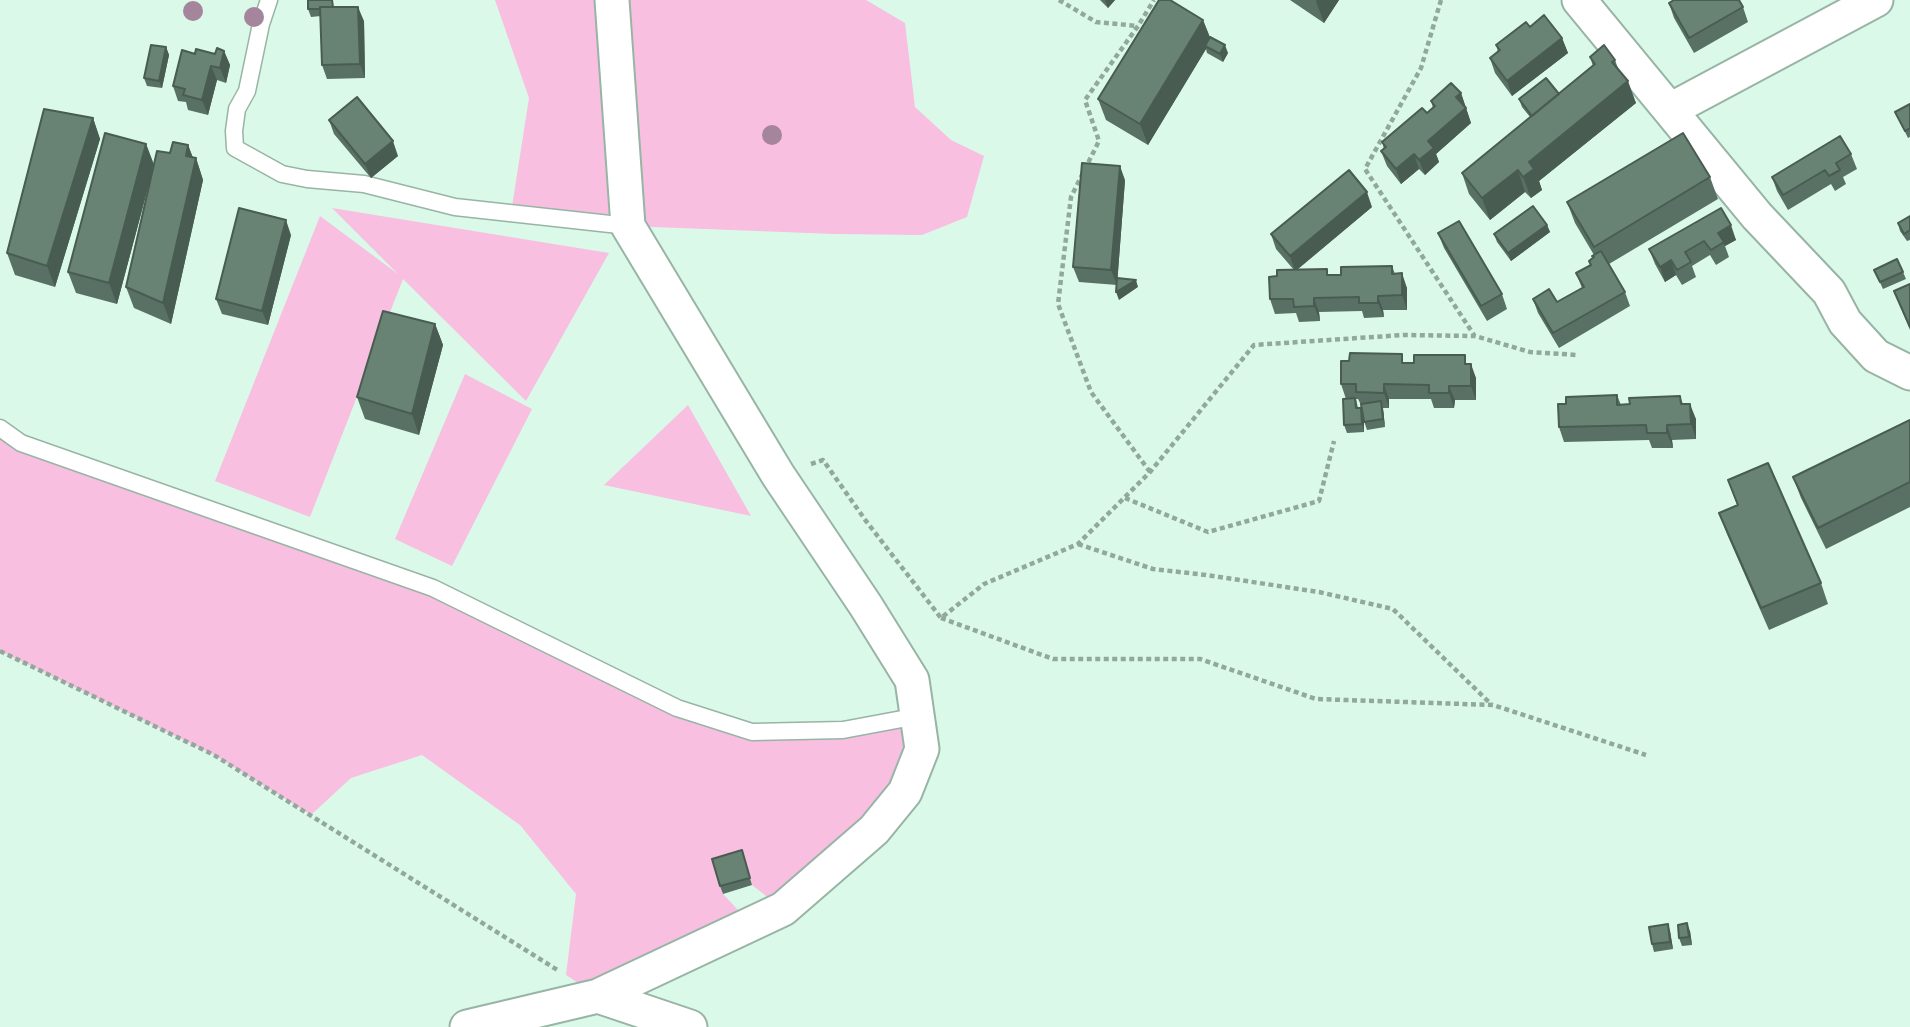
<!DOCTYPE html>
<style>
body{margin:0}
canvas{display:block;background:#dbf9e8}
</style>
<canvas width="1910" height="1027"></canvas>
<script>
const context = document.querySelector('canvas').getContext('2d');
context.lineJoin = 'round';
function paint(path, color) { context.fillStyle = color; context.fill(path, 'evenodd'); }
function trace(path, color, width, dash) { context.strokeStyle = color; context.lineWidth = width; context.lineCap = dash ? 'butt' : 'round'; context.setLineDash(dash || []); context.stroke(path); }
const green = new Path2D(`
 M495 0H866L905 23 915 107 951 140 984 156 967 217 922 235 834 234 628 226 511 213 529 98Z
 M332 208 609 253 526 401 403 279 310 517 215 481 320 216 398 274Z
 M465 374 532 409 452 566 395 539Z
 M688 405 751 516 604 485Z
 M0 428 433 588 677 708 752 732 918 716 905 792 783 909 752 885 744 858 715 867 723 894 751 924 598 996 566 975 576 894 520 825 422 755 351 778 311 815 214 755 0 651Z`);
const path = new Path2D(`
 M1059 0 1096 22 1138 26
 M1441 0 1421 68 1365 169 1474 335
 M811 464 823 460 866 521 941 618 984 584 1078 544 1150 472 1254 345 1403 335 1475 336 1530 352 1577 355
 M1150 472 1091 392 1058 304 1071 197 1099 141 1085 100 1138 26 1154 0
 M1125 498 1208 532 1319 501 1334 441
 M1078 544 1153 569 1206 575 1319 592 1393 609 1492 705
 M941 618 1053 659H1200L1316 699 1493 705 1646 755
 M0 651 214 755 559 971`);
const service = new Path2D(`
 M269 0 261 24 247 91 237 109 234 131 235 148 282 174 307 179 364 184 455 207 628 226
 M0 428 21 443 433 588 677 708 752 732 843 730 918 716`);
const minor = new Path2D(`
 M1579 0 1757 216 1829 292 1845 322 1876 356 1910 373
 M1670 110 1876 0
 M598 996 783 909 874 830 905 792 922 749 912 680 866 606 778 475 628 226 612 0
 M467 1027 598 996 690 1027`);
const trees = [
 [193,11],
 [254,17],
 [772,135]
];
const wall = new Path2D(`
 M1100 0H1115L1108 8Z
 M1290 0H1339L1324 23Z
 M1669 3 1743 7 1748 22 1694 53 1674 18Z
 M335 7 364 21 365 78 327 79 322 65 321 16 311 17 308 9Z
 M1203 20 1210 37 1228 53 1223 62 1207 53 1206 49 1148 145 1106 120 1098 99Z
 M1530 27 1562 38 1568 53 1512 96 1495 73 1490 58 1498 52 1496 45Z
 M166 47 169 55 162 88 147 86 144 78Z
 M224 51 230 65 226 83 217 80 208 115 188 110 186 102 178 101 173 86 195 54H215Z
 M1590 57 1615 60 1619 71 1636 103 1539 181 1542 190 1531 198 1525 192 1490 220 1469 194 1462 173 1530 117 1522 107 1519 99 1559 94 1593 66Z
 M1461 93 1471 123 1436 154 1439 162 1425 175 1419 169 1401 184 1387 166 1381 151 1384 149 1382 142 1427 113 1433 108 1431 101Z
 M1910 104V137L1908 138 1895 112Z
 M93 118 100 139 55 287 15 275 7 253Z
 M329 120 398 156 371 178 334 134Z
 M146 144 154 165 117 304 76 293 68 272Z
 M188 145 193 158H196L203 180 171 324 134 308 126 287 170 153Z
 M1851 154 1857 169 1843 177 1846 184 1835 191 1831 184 1788 210 1777 191 1772 177Z
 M1710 177 1718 199 1609 264 1625 292 1630 306 1559 348 1538 313 1533 299 1557 302 1582 288 1576 273 1590 265 1589 261 1593 258 1592 256 1594 255 1575 223 1567 202Z
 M1125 180 1117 285 1079 282 1073 267Z
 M1372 207 1297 270 1330 275H1341L1392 266 1395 274 1407 288V310H1383L1384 317 1364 318 1362 311 1319 312 1320 321 1299 322 1296 313 1275 314 1270 299 1277 276 1294 270 1276 249 1271 234Z
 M1721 208 1736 240 1725 246 1729 257 1716 265 1710 255 1692 266 1696 277 1682 285 1676 275 1665 282 1655 264 1649 249Z
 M1910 216V240L1907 241 1900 231 1898 223Z
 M1547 225 1550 232 1511 261 1497 242 1494 234Z
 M1438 233 1502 294 1507 309 1487 321 1444 248Z
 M291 235 268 325 222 314 216 299Z
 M1874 270 1903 272 1906 279 1883 289Z
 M1910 284V330L1894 291Z
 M435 324 443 345 419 435 365 419 357 397Z
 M1405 363 1468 364 1476 378V400H1455L1454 408H1434L1431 399H1389V408H1383L1385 427 1367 430 1364 421V432L1347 433 1344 425 1346 399 1341 384ZM1356 399H1358L1362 407 1363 412 1358 408Z
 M1617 395 1621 405 1680 396 1683 404 1696 419V439L1672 440 1673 448H1652L1649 440 1564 442 1559 427 1566 404Z
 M1910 420V507L1826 549 1801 498 1793 477Z
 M1728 480 1821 583 1828 604 1769 630 1727 534 1719 513 1737 505Z
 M744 858 752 885 723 894 720 886Z
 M1670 931 1673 949 1654 952 1652 944Z
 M1690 931 1692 945 1682 946 1679 938Z`);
const shadedWall = new Path2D(`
 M1105 0H1115L1108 8Z
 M1317 0H1339L1324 23 1316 1Z
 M358 7 364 21 365 78 360 64Z
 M1203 20 1211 41 1205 46 1206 49 1148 145 1140 124Z
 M1562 38 1568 53 1512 96 1507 81Z
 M1225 45 1228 53 1223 62 1220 54Z
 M166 47 169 55 162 88 159 81Z
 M224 51 230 65 226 83 220 68Z
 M211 66 217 80 208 115 202 100Z
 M1628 81 1636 103 1539 181 1542 190 1531 198 1523 177 1529 162Z
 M1461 93 1466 108 1456 97Z
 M1466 108 1471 123 1436 154 1439 162 1425 175 1419 160 1428 141Z
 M93 118 100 139 55 287 47 266Z
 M393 141 398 156 371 178 365 164Z
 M146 144 154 165 117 304 109 283Z
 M188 145 195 163 196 158 203 180 171 324 163 303Z
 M1414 154 1419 169 1401 184 1396 169Z
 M1120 166 1125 180 1117 285 1111 270Z
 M1518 170 1525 192 1490 220 1482 198Z
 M1367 192 1372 207 1295 271 1290 256Z
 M286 220 291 235 268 325 262 311Z
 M1547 225 1550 232 1511 261 1508 253Z
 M1731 225 1736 240 1725 246 1718 233Z
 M1671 260 1676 275 1665 282 1660 267Z
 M1402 273 1407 288V310L1402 295Z
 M1136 280 1138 287 1119 300 1116 292Z
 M1378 296 1383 310 1384 317 1378 303Z
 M1314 298 1319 312 1320 321 1314 306Z
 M435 324 443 345 419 435 412 414Z
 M1471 364 1476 378V400L1471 386Z
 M1384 384 1389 399V408L1384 393Z
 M1449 386 1455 400 1454 408 1449 393Z
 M1381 401 1383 409 1385 427 1383 419Z
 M1690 404 1696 419V439L1691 424Z
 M1361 408 1364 415V432L1362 424Z
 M1667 425 1672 440 1673 448 1667 433Z
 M1687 923 1690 931 1692 945 1689 937Z
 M1668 924 1670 931 1673 949 1670 942Z`);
const building = new Path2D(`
 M308 0H332L333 7H320V9H308Z
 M1159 0H1170L1203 20 1140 124 1098 99Z
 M1674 0H1739L1743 7 1689 38 1669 3Z
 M320 7H358L360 64 322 65Z
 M1544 15 1562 38 1507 81 1490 58 1500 50 1496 45 1526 22 1530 27Z
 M1210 37 1225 45 1220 54 1205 46Z
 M151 45 166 47 159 81 144 78Z
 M1604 45 1615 60 1612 62 1628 81 1529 162 1534 169 1523 177 1518 170 1482 198 1462 173 1595 64 1590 57Z
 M217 48 224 51 220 68 211 66 202 100 183 95 185 89 173 86 182 50 195 54 196 49 215 54Z
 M1546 78 1559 94 1532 116 1519 99Z
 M1451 83 1461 93 1456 97 1466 108 1428 141 1434 148 1419 160 1414 154 1396 169 1381 151 1386 147 1382 142 1422 108 1427 113 1435 106 1431 101Z
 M357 97 393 141 365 164 329 120Z
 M1910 104V128L1905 131 1895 112Z
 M44 109 93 118 47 266 7 253Z
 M105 133 146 144 109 283 68 272Z
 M1683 133 1710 177 1594 247 1567 202Z
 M1840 136 1851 154 1836 163 1840 170 1829 176 1825 170 1783 195 1772 177Z
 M173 142 188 145 186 156 196 158 163 303 126 287 157 151 170 153Z
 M1082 163 1120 166 1111 270 1073 267Z
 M1349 170 1367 192 1290 256 1271 234Z
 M1533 206 1547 225 1508 253 1494 234Z
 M239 208 286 220 262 311 216 299Z
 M1721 208 1731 225 1718 233 1724 242 1711 250 1704 241 1685 252 1691 262 1677 270 1671 260 1660 267 1649 249Z
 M1910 216V230L1904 234 1898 223Z
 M1459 221 1502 294 1481 306 1438 233Z
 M1601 251 1625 292 1553 333 1533 299 1549 289 1557 302 1584 287 1576 273 1591 265 1589 261 1594 257 1592 256Z
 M1897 259 1903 272 1880 282 1874 270Z
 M1392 266V274L1402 273V295L1378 296V303H1359V297L1314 298V306L1294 307 1293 299H1270L1269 277 1277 276V270L1327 269V275H1341V267Z
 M1117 278 1136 280 1116 292Z
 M1910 284V327L1894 291Z
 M383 311 435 324 412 414 357 397Z
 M1350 353 1402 354V363H1414V355H1465V364H1471V386H1449V393H1429V385L1384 384V393L1356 392V384H1341V361H1349Z
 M1617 395V405L1630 404 1629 398 1680 396 1681 404H1690L1691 424 1667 425V433H1647L1646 425 1559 427 1558 404H1566V397Z
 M1355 398 1356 408H1361L1362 424 1344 425 1343 399Z
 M1381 401 1383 419 1364 422 1361 404Z
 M1910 420V482L1818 528 1793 477Z
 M1768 463 1821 583 1761 608 1719 513 1738 505 1728 480Z
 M742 850 750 878 720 886 712 859Z
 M1687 923 1689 937 1679 938 1678 925Z
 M1668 924 1670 942 1652 944 1649 927Z`);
paint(green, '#f8bfe0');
trace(service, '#98b4a5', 19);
trace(minor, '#98b4a5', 37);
trace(path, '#92a89c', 4.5, [5, 3.5]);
trace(service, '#fff', 16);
trace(minor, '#fff', 33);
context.fillStyle = '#a5859c';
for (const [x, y] of trees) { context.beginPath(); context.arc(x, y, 10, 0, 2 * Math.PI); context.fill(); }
paint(wall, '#597164');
paint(shadedWall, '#495c51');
paint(building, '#688374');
trace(building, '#495c51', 2);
</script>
